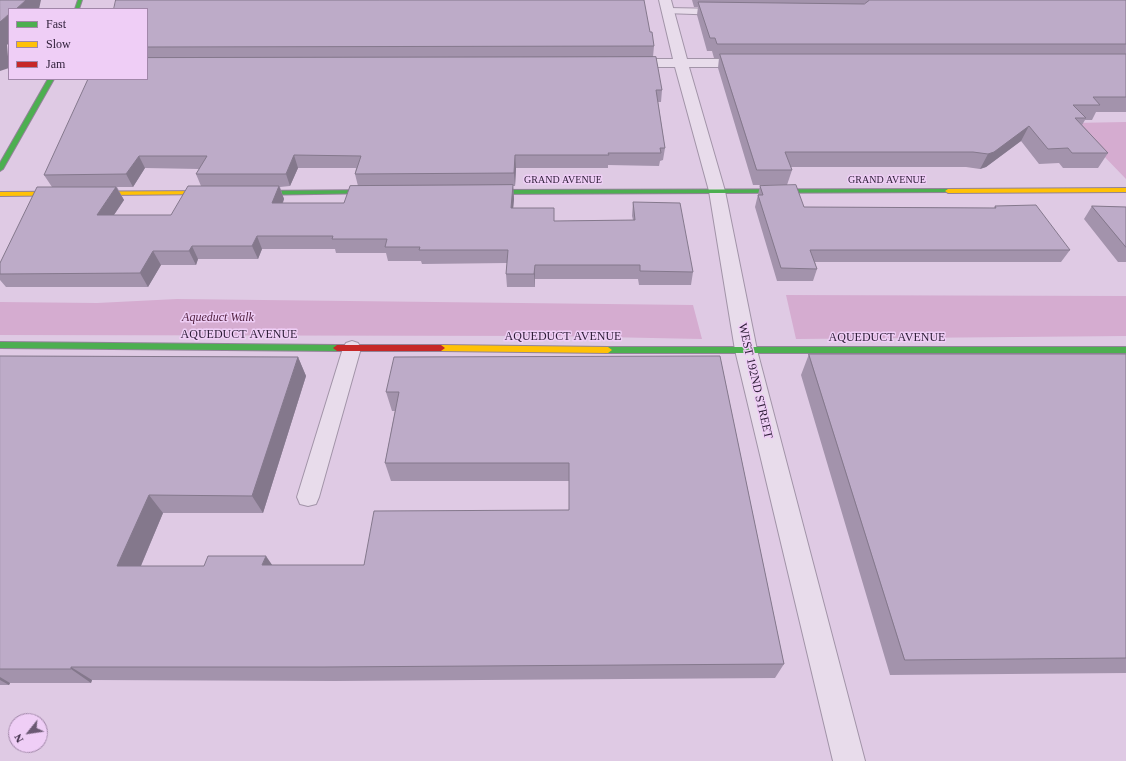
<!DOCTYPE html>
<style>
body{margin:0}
#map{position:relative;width:1126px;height:761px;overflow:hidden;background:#dfcae4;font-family:Georgia,serif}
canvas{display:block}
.legend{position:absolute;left:8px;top:8px;width:140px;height:72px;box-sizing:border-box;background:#efcef6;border:1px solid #a187a9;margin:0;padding:5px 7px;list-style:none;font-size:12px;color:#2c1c36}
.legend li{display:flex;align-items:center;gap:8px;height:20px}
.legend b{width:20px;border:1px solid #a187a9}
.north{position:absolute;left:8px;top:713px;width:40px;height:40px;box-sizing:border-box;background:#efcef6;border:1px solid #a187a9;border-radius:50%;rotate:240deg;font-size:11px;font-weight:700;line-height:16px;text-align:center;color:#2c1c36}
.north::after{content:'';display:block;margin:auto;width:14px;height:18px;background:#6b5973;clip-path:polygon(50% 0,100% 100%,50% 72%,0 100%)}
</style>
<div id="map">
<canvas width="1126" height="761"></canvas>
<ul class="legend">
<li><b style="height:5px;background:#4caf50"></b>Fast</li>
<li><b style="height:5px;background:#ffc107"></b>Slow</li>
<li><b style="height:5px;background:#c62828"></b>Jam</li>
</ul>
<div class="north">N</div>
</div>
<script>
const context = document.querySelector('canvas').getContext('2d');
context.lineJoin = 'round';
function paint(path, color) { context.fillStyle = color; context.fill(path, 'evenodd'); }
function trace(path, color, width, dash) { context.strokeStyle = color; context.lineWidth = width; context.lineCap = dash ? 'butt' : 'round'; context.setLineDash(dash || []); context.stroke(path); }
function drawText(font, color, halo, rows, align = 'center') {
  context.font = font + ' Georgia,serif'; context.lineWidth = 3; context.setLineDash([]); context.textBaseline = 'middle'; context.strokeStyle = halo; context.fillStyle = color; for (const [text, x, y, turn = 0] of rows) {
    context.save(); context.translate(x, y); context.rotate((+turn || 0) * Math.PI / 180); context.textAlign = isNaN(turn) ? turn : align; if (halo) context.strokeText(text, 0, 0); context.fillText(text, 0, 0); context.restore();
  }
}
const green = new Path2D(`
 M1126 122V179L1072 123Z
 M786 295 1126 296V336L796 339Z
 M177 299 693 305 702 339 553 336 0 335V302L97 303Z`);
const lane = new Path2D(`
 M668 8 723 9 728 12 723 15 664 13 663 11 664 9Z
 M352 341 358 343 361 348 319 497 316 504 308 506 300 504 297 497 343 348 346 343Z`);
const street = new Path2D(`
 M659 0H671L687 59H748L753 60 755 63 753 66 748 67H689L725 191 757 350 865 761H833L735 350 709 191 675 67H628L623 66 621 63 623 60 628 59H673Z`);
const fast = new Path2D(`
 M78 0H82L79 9H75Z
 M48 79H54L3 169 0 171V163Z
 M948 189 950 190V192L483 194 480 192 483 190Z
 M377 190 380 192 379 193 251 195 248 193 251 191Z
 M0 342 337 345 341 348 337 351 0 348Z
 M608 347H1126V353H608L604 350Z`);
const slow = new Path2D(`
 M1126 188V192L948 193 945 191 948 189Z
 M213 191 215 192V194L0 196V192Z
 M441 345 608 347 612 350 608 353 441 351 437 348Z`);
const jam = new Path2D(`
 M337 345H441L445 348 441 351H337L333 348Z`);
const wall = new Path2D(`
 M692 0H1126V112H1096L1092 120H1085L1082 125 1108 153 1098 168H1063L1059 163 1039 164 1021 141 986 167 980 169 966 167H791L792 170 787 185H753L718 68 719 58H714L712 51H707L697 15 698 7H694Z
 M147 9 650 32 654 46 653 57 662 90 661 102H658L665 148 663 160 660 161 659 166 608 165V168H516L515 186H513L514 199 513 208H554V221L633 220 632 216 633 202 693 272 691 285H639L638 279H535V287H507L506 274 507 263 422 264 421 261H388L386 253H336L335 249H262L258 259H198L196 265H161L148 287H6L0 280V263L52 187 44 175 147 79ZM145 168 199 169 196 174 201 186 171 215H114L124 200 117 187H133ZM298 168H356L355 174 358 186 344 203H283L284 199 280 187 290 186Z
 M760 186 804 207 994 208 995 206 1070 250 1061 262H815L817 269 813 281H777L755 207Z
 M1092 206 1126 207V262H1118L1084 219Z
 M809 354H1126V673L890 675 801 375Z
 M0 356 298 357 306 376 263 513H163L141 566H204L364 565 569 510V481H391L385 463 395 411H392L386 392 720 356 784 664 775 678 335 681 92 680 91 683H10L9 685H0Z`);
const shadedWall = new Path2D(`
 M26 0H41L39 9H16Z
 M9 14V43L7 45 9 68 0 71V22Z
 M1029 126 1021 141 986 167 980 169 988 154Z
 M294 155 298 168 290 186 286 174Z
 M515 155 516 168 515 186 514 173Z
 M139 156 145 168 133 187 126 174Z
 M513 185 514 199 512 221 511 208Z
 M279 186 284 199 277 216 272 203Z
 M116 187 124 200 105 228 97 215Z
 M257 236 262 249 258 259 252 246Z
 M192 246 198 259 196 265 189 251Z
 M153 251 161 265 148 287 140 273Z
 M535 265V287L534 274Z
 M298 357 306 376 263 513 252 496Z
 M149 495 163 513 134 582 117 566Z
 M266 556 277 572 262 565Z
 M71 667 92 680 91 683 71 669Z
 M0 677 10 683 9 685 0 680Z`);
const building = new Path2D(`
 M0 0H26L16 9H9V14L0 22Z
 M116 0H644L650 32H652L654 46 147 47V9H114Z
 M870 0H1126V44H717L715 38H710L698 2 864 4Z
 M720 54H1126V97H1093L1100 105H1073L1086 118H1075L1108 153H1072L1068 148 1048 149 1029 126 994 152 988 154 973 152H785L792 170H757Z
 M656 57 662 90H656L665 148H660L661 153H608L609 155H515L514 173 355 174 361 156 294 155 286 174H196L207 156H139L126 174 44 175 88 79H147V58Z
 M513 185 511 208H554V221L635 220 633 202 680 203 693 272 640 271V265H535L534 274H506L508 250H419L420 247H385L387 239H332L333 236H257L252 246H192L189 251H153L140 273 0 274V263L37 187H116L97 215H171L188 186H279L272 203H344L350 186Z
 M796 185 804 207 996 208 995 206 1036 205 1070 250H810L817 269 781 268 758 195H763L760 186Z
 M1092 206 1126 207V247Z
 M809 354H1126V658L905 660Z
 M0 356 298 357 252 496 149 495 117 566H204L208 556H266L262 565H364L374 511 569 510V463H385L399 392H386L394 357 720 356 784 664 325 667H71V669H0Z`);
const farStreetnames = [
 ["GRAND AVENUE",563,180],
 ["GRAND AVENUE",887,180]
];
const parkNames = [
 ["Aqueduct Walk",218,318]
];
const streetNames = [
 ["AQUEDUCT AVENUE",239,335],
 ["AQUEDUCT AVENUE",563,337],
 ["AQUEDUCT AVENUE",887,338],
 ["WEST 192ND STREET",755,381,77]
];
paint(green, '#d5acd0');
trace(lane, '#a294a8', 2);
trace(street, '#a294a8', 2);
trace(fast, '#928398', 2);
trace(slow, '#928398', 2);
trace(jam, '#928398', 2);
paint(lane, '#e8dceb');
paint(street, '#e8dceb');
paint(fast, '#4caf50');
paint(slow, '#ffc107');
paint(jam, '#c62828');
paint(wall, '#a393ac');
paint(shadedWall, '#84788c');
paint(building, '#bdabc8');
trace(building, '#84788c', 1);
drawText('10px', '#2c1c36', '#efcef6', farStreetnames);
drawText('italic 12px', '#532241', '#efcef6', parkNames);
drawText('12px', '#2c1c36', '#efcef6', streetNames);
</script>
